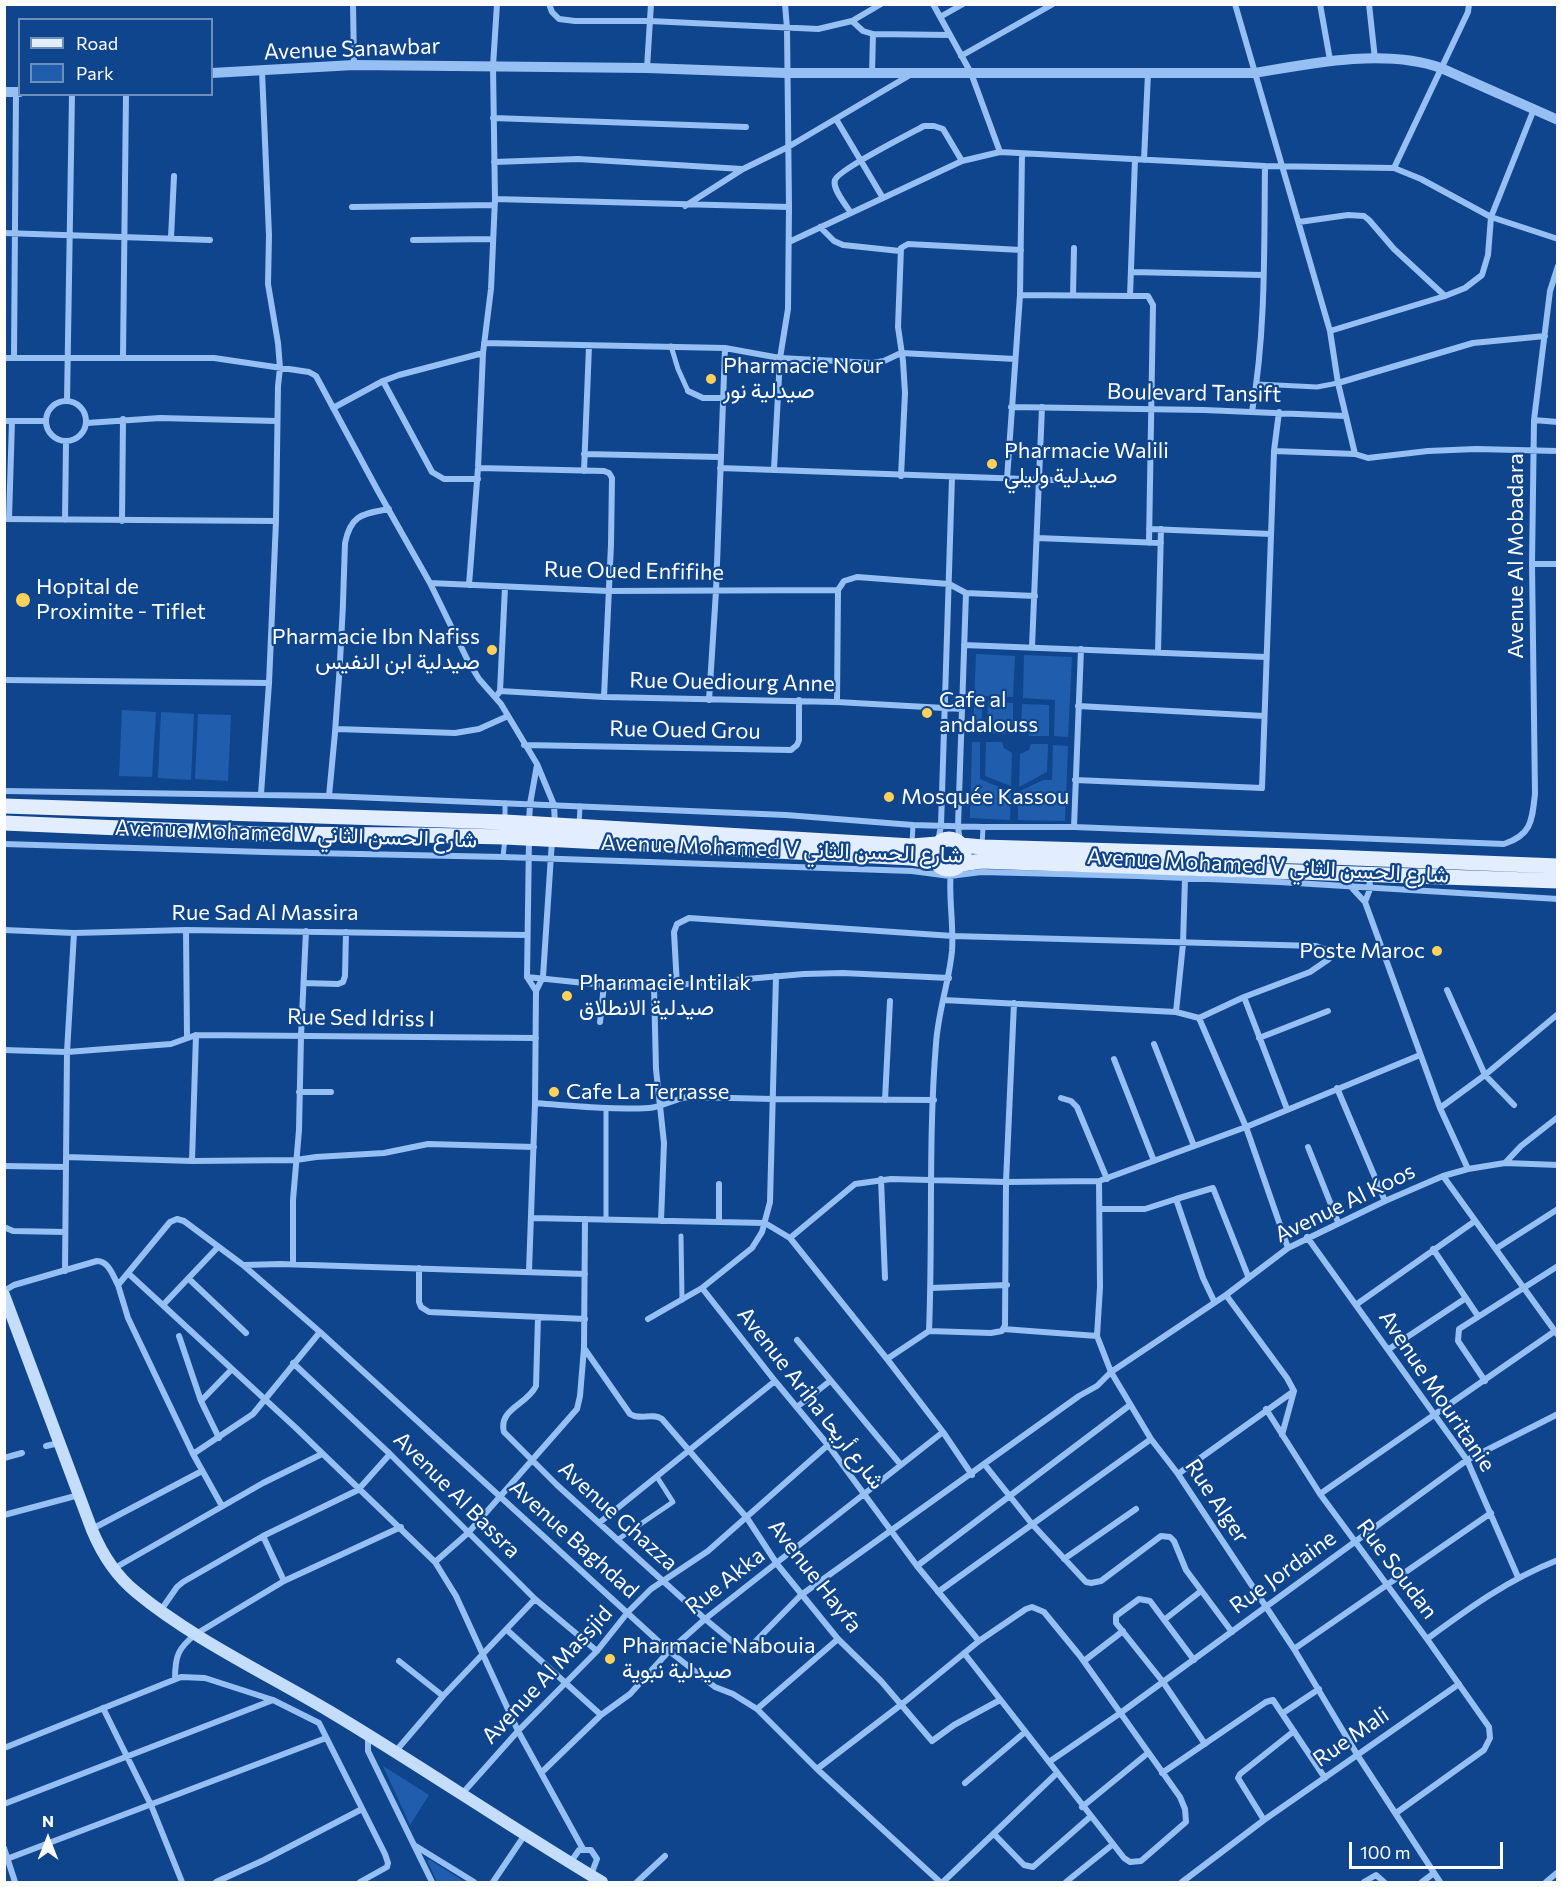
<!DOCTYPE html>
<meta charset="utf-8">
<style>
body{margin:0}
#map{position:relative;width:1562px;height:1887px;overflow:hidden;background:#0f458d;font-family:Commissioner,sans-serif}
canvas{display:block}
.frame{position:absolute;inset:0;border:6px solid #fff;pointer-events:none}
.legend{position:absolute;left:18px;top:18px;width:195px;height:78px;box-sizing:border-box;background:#0f458d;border:2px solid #6f8fbb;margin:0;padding:8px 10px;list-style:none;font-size:18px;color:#fff}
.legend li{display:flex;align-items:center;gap:12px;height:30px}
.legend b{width:30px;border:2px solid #6f8fbb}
.north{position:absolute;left:18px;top:1809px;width:60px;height:60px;-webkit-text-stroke:4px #0f458d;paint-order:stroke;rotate:0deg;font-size:16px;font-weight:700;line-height:24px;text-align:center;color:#fff}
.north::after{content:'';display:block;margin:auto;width:21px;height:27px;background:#fff;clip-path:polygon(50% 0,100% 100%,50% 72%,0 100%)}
.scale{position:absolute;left:1349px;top:1842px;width:154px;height:27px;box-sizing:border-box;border:3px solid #fff;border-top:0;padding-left:8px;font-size:18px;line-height:21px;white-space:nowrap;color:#fff;-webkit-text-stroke:4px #0f458d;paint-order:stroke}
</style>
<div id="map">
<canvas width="1562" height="1887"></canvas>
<div class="frame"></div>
<ul class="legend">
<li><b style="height:8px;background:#e2edff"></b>Road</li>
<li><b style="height:16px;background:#205ead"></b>Park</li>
</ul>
<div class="north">N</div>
<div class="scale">100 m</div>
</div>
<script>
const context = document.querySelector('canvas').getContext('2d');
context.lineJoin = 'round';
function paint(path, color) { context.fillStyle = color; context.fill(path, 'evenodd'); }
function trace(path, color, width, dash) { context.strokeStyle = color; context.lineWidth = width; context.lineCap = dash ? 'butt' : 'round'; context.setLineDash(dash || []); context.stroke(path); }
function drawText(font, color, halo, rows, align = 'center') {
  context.font = font + ' Commissioner,Vazirmatn,sans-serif'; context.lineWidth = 4.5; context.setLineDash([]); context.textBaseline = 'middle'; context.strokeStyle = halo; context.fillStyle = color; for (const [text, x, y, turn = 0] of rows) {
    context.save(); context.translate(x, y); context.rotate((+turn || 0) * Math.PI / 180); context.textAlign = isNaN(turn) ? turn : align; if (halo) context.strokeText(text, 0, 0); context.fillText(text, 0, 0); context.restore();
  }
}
const green = new Path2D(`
 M976 654 1015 656 1013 697 983 696 981 733H973Z
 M1024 655 1072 657 1068 737 1054 736 1055 700 1023 698Z
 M988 701 1013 703V725L1007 729 1005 734 987 733Z
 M1022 704 1049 705V736H1029L1027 729 1021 726Z
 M122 710 156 712 152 777 119 776Z
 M161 712 194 714 191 780 158 778Z
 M198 714 231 715 228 781 195 779Z
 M972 742H980V779L1011 792 1010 820 970 818Z
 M986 742H1002L1004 748 1012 753 1011 786 985 776Z
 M1031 744H1048L1047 772 1019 787 1020 754 1029 750Z
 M1053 745 1068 746 1065 821 1018 820V792L1043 780H1052Z
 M383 1766 429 1795 410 1825Z
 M427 1860H430L465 1882H437Z`);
const pedestrian = new Path2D(`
 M671 346 678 369 688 391
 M1257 384 1317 387 1338 383
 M505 803V820
 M579 825 580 806
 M912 843 913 825
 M982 847 983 827
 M503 857 505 838
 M606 1108V1220
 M681 1236 682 1300
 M617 1540 673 1502 657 1477`);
const minor = new Path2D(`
 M353 4 354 65
 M549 4 552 12 559 19 575 21H650L818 29 852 21 881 4
 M933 4 971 73 1000 152
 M1235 4 1330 331 1338 383 1355 454
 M1320 4 1330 60
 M1369 4 1375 59
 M940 17 963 4
 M852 21 863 31 873 34 950 35
 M961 56 1053 4
 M647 68 651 4
 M872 74 873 34
 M493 118 746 127
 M836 119 883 198
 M1144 160 1148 73
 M494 162 578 159 742 169
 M1394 168 1468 12 1469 4
 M495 199 789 207
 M685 206 743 169 788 147 910 75
 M352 207 494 205
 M851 213C846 205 832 189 835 180 838 170 911 133 924 126H934L943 129 962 161
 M1299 222 1348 215 1364 216 1369 220 1394 249 1445 296
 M820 227 834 241 843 245 900 251
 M4 233 210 240
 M171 238 174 176
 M413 240 492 239
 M789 242 962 161 1000 152 1265 166 1394 168 1421 179 1491 217 1558 239
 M1132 272 1263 275
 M1020 295 1130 296 1135 159
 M1073 295 1074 248
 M1130 296H1148L1153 305 1149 543
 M1330 331 1445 296 1465 288 1482 275 1488 255 1491 217 1534 109
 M484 343 725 348 780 358 873 363 884 361 901 353 1015 359
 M123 357 126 94
 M4 358H214L309 372 316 376 378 491 430 583 468 661 479 679 501 704 537 764 554 805 555 824
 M14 358 16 92
 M383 381 432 472 444 479H478
 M1338 383 1473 343 1545 336
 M688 391 703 398H724
 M46 421a20 20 0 1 1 40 0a20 20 0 1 1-40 0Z
 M67 401 72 94
 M1011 407 1204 410 1345 416
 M333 408 383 381 399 375 483 353
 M1252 412C1266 331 1264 248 1265 166
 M1534 420 1558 422
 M4 421H46
 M87 423 160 418 276 421
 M1274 451 1355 454 1368 458 1428 451 1476 449 1558 451
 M584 454 720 457
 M478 468 604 471 609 473 612 478 611 544 604 697
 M720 468 1080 481
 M774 469 780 358 788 309 789 207 787 28 785 4
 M584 471 589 346
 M901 476 905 393 903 361 898 327 901 248 908 244 1021 250
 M1007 479 1020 295 1022 154
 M4 519 276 521
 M9 519 12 421
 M65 520 66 443
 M122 521 123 419
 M1149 529 1271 534
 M1037 538 1161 543
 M1532 564H1558
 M430 583 608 591 838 590
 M469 585 478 468 483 353 491 289 495 199 493 66 497 4
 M964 645 1266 657
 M1032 647 1042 407
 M1158 652 1161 529
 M4 680 269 683
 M500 691 604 697 837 702 962 709
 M498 694 500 691 505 587
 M709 700 716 591 725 348
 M837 702 838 590 844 581 857 577 949 584 966 593 1035 596
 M1078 706 1264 716
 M336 729 455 733 479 729 508 716
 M524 745 791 750 797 745 799 740V700
 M1075 780 1262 788 1274 451 1279 412
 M4 791 329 796 786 815 913 825 983 827H1074L1504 844C1532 835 1532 820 1535 794L1532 564 1534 420 1550 291 1558 266
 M261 794 269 683 276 521 278 386 280 368 278 343 268 284 269 235 262 71
 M329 796C338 711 343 627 345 543 351 514 363 514 389 509
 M529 823 530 804 537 765
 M1074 827 1081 649
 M529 839 527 977 536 991
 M938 843 941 825 952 477
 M4 844 264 852 503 857 912 871 950 876 981 872 1138 876 1279 882 1558 899
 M960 844 958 826 966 593
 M1348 874 1351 887 1365 902 1440 1108 1468 1169
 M1365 902 1370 889 1369 874
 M4 930 74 933 186 930 526 935
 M186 930 187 1037
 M527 977 604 985 654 987 804 974 843 973 949 978
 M304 983 338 984 343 982 345 976 346 932
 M677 986 674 932 677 924 689 918 953 936 1316 946 1327 950 1329 959 1310 972 1244 997 1199 1018 1176 1012 943 1000
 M654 987 656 1069 664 1143 661 1221
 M1447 990 1485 1075 1514 1105
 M1244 997 1287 1109
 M1176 1012 1183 944 1185 878
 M1199 1018 1246 1127 1288 1248
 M600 1022 604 985
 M1259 1038 1328 1011
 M1154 1044 1194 1146
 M4 1050 67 1052 171 1044 196 1035 536 1038
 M1114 1059 1154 1161
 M1337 1088 1385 1201
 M299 1092H331
 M1061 1098 1071 1101 1077 1107 1107 1179
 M885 1100 890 1001
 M535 1103C573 1106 611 1110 649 1108 663 1107 675 1098 689 1097L773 1099 934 1100
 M1440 1108 1485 1075 1558 1014
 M1308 1147 1338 1222
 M66 1157 192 1161 296 1160 316 1157 384 1153 428 1144 534 1147
 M192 1161 196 1035
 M1505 1163 1521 1146 1558 1117
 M4 1166 66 1167
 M1443 1176 1557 1334
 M881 1179 885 1278
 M1099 1181 1100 1287 1097 1336 1111 1372 1151 1439 1178 1474 1294 1649 1358 1756 1440 1882
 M1100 1209H1145L1176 1199
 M532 1218 765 1223 790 1238 855 1184 891 1179 1006 1182 1099 1181 1246 1127 1420 1055
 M719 1222V1184
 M4 1227 13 1231 65 1232
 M1307 1237 1467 1460 1518 1577
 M790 1238 887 1359 943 1432 972 1475
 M1497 1248 1558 1209
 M1433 1249 1478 1316
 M293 1264V1200L299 1130 301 1036 306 931
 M244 1265 280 1264 585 1274
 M419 1268V1302L421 1307 429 1312 585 1319
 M65 1271 67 1052 74 933
 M529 1271 535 1103 536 991 543 977 552 840
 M129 1274 296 1428 435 1562 456 1596 518 1731 583 1849
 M189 1279 246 1333
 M702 1288 775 1381 828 1445 917 1566 979 1641 1026 1609 1032 1607 1044 1612 1080 1656 1180 1797 1185 1809 1186 1822 1141 1861 1130 1862 1124 1858 964 1653
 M931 1288 1007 1285
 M4 1291 14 1285 97 1261C109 1261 113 1276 118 1285
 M1214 1301 1203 1278 1176 1199 1213 1188 1248 1276
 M1357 1304 1475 1221
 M163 1305 218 1247
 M538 1317 536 1386C527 1405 498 1409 504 1432L557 1485 705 1619 745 1652 801 1595 1079 1396 1097 1386 1111 1372 1226 1295 1288 1248 1385 1201 1443 1176 1468 1169 1505 1163 1558 1165
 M648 1319 702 1288 752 1248 762 1232 770 1202 776 976
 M1003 1329 1097 1336
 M929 1331C933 1235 928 1140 936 1044 938 1012 949 982 952 951 954 923 948 896 951 869
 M179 1336 201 1401 219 1438
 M797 1340 901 1465
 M584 1348 630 1414C641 1421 652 1412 662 1419L747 1518 777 1564 838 1639 881 1681 932 1741 954 1725 1000 1700
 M1389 1349 1466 1298
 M887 1359 929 1331 991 1333 1002 1331 1005 1325 1006 1182 1014 1003
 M293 1363 390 1454 535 1599 597 1651
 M1485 1381 1458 1341 1459 1329 1558 1266
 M201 1401 232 1369
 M797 1407 830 1381
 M1266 1409 1320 1494 1427 1639 1489 1727 1490 1738 1484 1750 1396 1813
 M1282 1435 1294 1391
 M46 1446 59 1443
 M193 1454 128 1318 118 1285 170 1222 177 1219 184 1221 243 1265 320 1332 669 1651 715 1687 733 1694 757 1709 817 1769 940 1882
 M4 1458 22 1453
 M985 1465 1032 1524 1086 1582 1091 1583 1101 1581 1161 1536 1170 1537 1174 1541 1186 1570 1232 1632
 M1178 1474 1294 1391 1287 1378 1226 1295
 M1320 1494 1555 1331
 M222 1506 193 1454 253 1414 320 1332
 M4 1515 79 1495
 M599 1523 775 1381
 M92 1529 202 1471
 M263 1536 284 1581
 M1064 1559 1136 1509
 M435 1562 468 1533 577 1409 580 1396 584 1348 585 1219
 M917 1566 1130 1405
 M113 1569 263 1483 322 1454
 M938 1592 1151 1439
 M161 1610 177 1587 183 1582 263 1536 358 1490 390 1454
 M1164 1620 1201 1591
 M507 1630 601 1715
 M1427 1639C1469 1608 1509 1579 1558 1560
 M1294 1649 1491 1513
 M1194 1660 1150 1601 1139 1599 1116 1616V1623L1163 1682 1205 1744
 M399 1661 443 1696
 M1084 1661 1123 1631
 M175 1679C175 1656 178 1648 196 1634L284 1581 401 1527
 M103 1708 151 1805 182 1882
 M757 1709 838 1639
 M1283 1713 1319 1689
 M368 1735V1751L432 1882
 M4 1748 181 1677 205 1678 273 1700 319 1723 385 1854 388 1863 387 1867 360 1882
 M395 1752 443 1696 535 1599
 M1049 1762 1119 1714 1467 1460 1558 1414
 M817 1769 902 1704 979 1641
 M542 1772 601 1715 630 1694 669 1651 705 1619 943 1432
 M1162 1773 1266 1702 1273 1700 1325 1778
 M965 1783 1025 1732
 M461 1795 518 1731 597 1651 628 1612 651 1589 708 1551 828 1445
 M4 1804 273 1700
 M1082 1807 1148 1753
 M1264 1820 1238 1778 1240 1774 1294 1731
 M994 1834 1024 1865 1033 1867 1090 1817
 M414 1845 474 1882
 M4 1848 15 1882
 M4 1860 326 1738
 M570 1863 579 1850H591L597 1859 591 1875
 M216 1882 264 1860 362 1809
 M493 1882 524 1836
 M637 1882 665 1856
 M943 1882 1057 1773
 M1066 1882 1112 1845
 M1182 1882 1264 1820 1459 1684
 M1364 1882 1376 1875 1384 1882
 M1422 1882 1434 1873
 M1546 1882 1558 1872`);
const tertiary = new Path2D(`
 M212 73 354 65 647 68 786 73H1255C1311 63 1387 48 1441 68L1558 120
 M4 92H20`);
const secondary = new Path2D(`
 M4 1295 92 1530C102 1554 115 1575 136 1592 191 1638 267 1674 329 1711 421 1766 510 1827 602 1882`);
const primary = new Path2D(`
 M4 806 505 822 912 846 937 844
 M4 823 259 834 416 835 505 837 912 858 936 862
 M934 854a15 15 0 1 1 30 0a15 15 0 1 1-30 0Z
 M961 845 982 847 1329 857 1558 866
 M961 864 981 861 1558 881`);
const markers = [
 [711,379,6,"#ffd158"],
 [992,464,6,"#ffd158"],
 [23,600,8,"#ffd158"],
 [492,650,6,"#ffd158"],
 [927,713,6,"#ffd158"],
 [889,797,6,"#ffd158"],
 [1437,951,6,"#ffd158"],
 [567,996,6,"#ffd158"],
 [554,1092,6,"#ffd158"],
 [610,1659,6,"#ffd158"]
];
const streetNames = [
 ["Avenue Sanawbar",352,49,-2],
 ["Boulevard Tansift",1194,393,1],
 ["Avenue Al Mobadara",1516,556,-90],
 ["Rue Oued Enfifihe",634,571,1],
 ["Rue Ouediourg Anne",732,682,1],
 ["Rue Oued Grou",685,730,1],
 ["Avenue Mohamed V شارع الحسن الثاني",296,834,2],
 ["Avenue Mohamed V شارع الحسن الثاني",782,849,2],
 ["Avenue Mohamed V شارع الحسن الثاني",1268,866,3],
 ["Rue Sad Al Massira",265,913],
 ["Rue Sed Idriss I",361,1018,1],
 ["Avenue Al Koos",1345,1203,-26],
 ["Avenue Mouritanie",1437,1391,56],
 ["Avenue Ariha شارع أريحا",811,1398,52],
 ["Avenue Al Bassra",457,1495,45],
 ["Rue Alger",1217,1501,56],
 ["Avenue Ghazza",618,1516,42],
 ["Avenue Baghdad",574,1539,42],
 ["Rue Soudan",1397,1569,53],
 ["Rue Jordaine",1283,1572,-36],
 ["Avenue Hayfa",815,1576,52],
 ["Rue Akka",725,1581,-38],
 ["Avenue Al Massjid",547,1675,-47],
 ["Rue Mali",1351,1737,-35]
];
const poiNames = [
 ["Pharmacie Nour",723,366],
 ["صيدلية نور",723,391],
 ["Pharmacie Walili",1004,451],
 ["صيدلية وليلي",1004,476],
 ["Hopital de",36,587],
 ["Proximite - Tiflet",36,612],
 ["Pharmacie Ibn Nafiss",480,637,"right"],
 ["صيدلية ابن النفيس",480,662,"right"],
 ["Cafe al",939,700],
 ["andalouss",939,725],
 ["Mosquée Kassou",901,797],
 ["Poste Maroc",1425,951,"right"],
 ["Pharmacie Intilak",579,983],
 ["صيدلية الانطلاق",579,1008],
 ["Cafe La Terrasse",566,1092],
 ["Pharmacie Nabouia",622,1646],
 ["صيدلية نبوية",622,1671]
];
paint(green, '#205ead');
trace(pedestrian, '#96bff3', 5);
trace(minor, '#96bff3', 6);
trace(tertiary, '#96bff3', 10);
trace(secondary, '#c5ddfd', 12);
trace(primary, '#e2edff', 15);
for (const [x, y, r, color] of markers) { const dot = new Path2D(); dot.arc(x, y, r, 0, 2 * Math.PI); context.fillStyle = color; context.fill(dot); trace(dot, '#0f458d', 2); }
drawText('22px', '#fff', '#0f458d', streetNames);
drawText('22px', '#fff', '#0f458d', poiNames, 'left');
</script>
